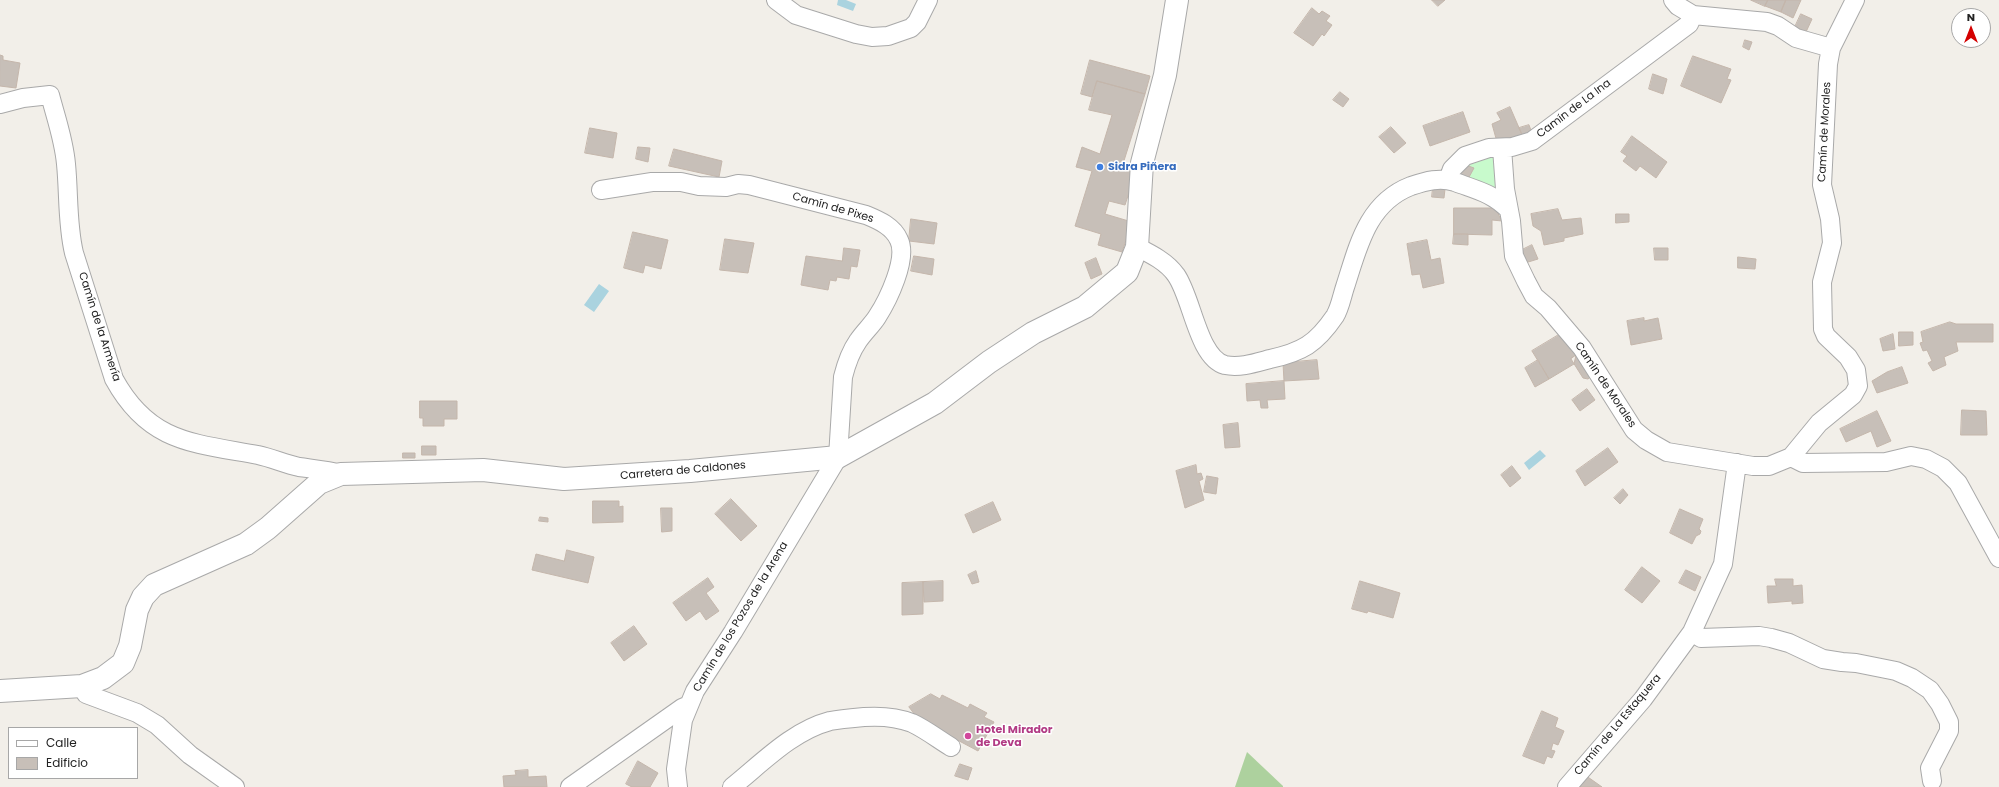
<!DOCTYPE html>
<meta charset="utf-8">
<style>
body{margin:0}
#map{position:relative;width:1999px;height:787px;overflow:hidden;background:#f2efe9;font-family:Poppins,sans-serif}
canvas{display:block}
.legend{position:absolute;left:8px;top:727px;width:130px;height:52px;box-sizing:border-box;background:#fff;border:1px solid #a7a7a7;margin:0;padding:5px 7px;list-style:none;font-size:12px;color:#222}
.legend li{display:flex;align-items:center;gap:8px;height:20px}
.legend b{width:20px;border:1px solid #a7a7a7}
.north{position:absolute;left:1951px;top:8px;width:40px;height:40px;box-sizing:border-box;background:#fff;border:1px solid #a7a7a7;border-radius:50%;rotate:0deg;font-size:11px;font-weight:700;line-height:16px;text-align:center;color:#222}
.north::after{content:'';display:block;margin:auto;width:14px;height:18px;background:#d40000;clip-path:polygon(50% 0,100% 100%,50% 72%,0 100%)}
</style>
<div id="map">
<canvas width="1999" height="787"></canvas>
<ul class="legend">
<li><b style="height:5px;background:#fff"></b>Calle</li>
<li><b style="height:11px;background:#c7bfb8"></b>Edificio</li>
</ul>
<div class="north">N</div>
</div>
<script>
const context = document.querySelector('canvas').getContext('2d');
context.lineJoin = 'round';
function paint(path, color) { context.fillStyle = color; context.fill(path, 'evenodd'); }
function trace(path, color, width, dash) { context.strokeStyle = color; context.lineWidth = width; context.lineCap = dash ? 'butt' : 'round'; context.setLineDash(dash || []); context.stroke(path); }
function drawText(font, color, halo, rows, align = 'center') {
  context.font = font + ' Poppins,sans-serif'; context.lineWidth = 3; context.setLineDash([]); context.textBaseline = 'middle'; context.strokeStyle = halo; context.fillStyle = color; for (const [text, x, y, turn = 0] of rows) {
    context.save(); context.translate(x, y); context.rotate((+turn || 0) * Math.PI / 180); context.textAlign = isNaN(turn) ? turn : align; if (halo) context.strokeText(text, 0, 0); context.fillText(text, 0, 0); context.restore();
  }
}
const forest = new Path2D(`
 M1247 752 1283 786V787H1235Z`);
const park = new Path2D(`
 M1499 154 1502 190 1454 175 1470 161Z`);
const water = new Path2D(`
 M838 0H846L856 4 853 11 837 5Z
 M599 284 609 291 594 312 584 305Z
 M1540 450 1546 456 1529 470 1524 463Z`);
const building = new Path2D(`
 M1432 0H1445L1438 6Z
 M1751 0H1768L1765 6Z
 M1768 0H1786L1781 12 1765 6Z
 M1786 0H1801L1793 18 1781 12Z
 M1312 8 1319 14 1322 11 1330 16 1326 21 1332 25 1324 36 1322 34 1313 46 1294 33Z
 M1801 14 1812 19 1806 32 1795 27Z
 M1745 40 1752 42 1749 50 1743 47Z
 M0 55 3 56V60L20 63 16 88 0 86Z
 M1693 56 1731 69 1727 79 1731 80 1721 103 1681 86Z
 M1090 60 1150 76 1145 94 1097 81 1092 97 1081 94Z
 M1653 74 1667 79 1663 94 1649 89Z
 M1097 81 1145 94 1122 167 1136 171 1125 205 1109 201 1105 214 1132 222 1122 252 1098 245 1101 234 1075 226 1092 171 1076 167 1082 147 1100 154 1112 115 1089 110Z
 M1340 92 1349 99 1343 107 1333 100Z
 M1510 107 1523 137 1497 142 1492 124 1501 120 1497 113Z
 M1463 112 1470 132 1430 146 1423 126Z
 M1529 125 1532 133 1523 137 1519 128Z
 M1391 127 1406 143 1394 153 1379 137Z
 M590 128 617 133 613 158 585 153Z
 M1632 136 1667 162 1656 178 1640 166 1636 171 1623 161 1627 156 1621 152Z
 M638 147 650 148 648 162 636 159Z
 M674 149 722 161 719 177 669 166Z
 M1463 164 1474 168 1468 179 1458 174Z
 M1433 188 1445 189 1444 198 1432 197Z
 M1454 208H1495L1502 221 1492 220V235L1454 234Z
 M1558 209 1562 220 1581 218 1583 234 1564 238V241L1544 245 1541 231 1533 226 1531 214Z
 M1616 214H1629V222L1616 223Z
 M911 219 937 223 934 244 909 241Z
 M633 232 668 240 661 269 645 265 643 273 624 268Z
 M1454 234H1468V245L1453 244Z
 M725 239 754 243 748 273 720 270Z
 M1427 240 1431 260 1440 258 1444 283 1423 288 1420 274 1412 275 1407 244Z
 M1532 245 1538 259 1525 263 1522 250Z
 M844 248 860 250 857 267 851 266 849 279 837 277 836 281 830 280 828 290 801 285 806 256 842 261Z
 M1654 248H1668V260H1655Z
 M914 256 934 259 932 275 911 271Z
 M1738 257 1756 259 1755 269 1738 268Z
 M1096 258 1102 274 1091 279 1085 263Z
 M1644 318V321L1658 318 1662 339 1631 345 1627 321Z
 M1950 322 1956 324H1993V342H1956L1958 351 1944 357 1946 365 1933 371 1928 363 1932 361 1927 350 1923 351 1920 343 1923 342 1921 332Z
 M1899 332H1913V345L1899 346Z
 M1562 333 1576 355 1574 364 1549 379 1532 351Z
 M1893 334 1895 349 1883 351 1880 339Z
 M1579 353 1593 375 1588 379 1583 378 1571 359Z
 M1317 360 1319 379 1284 381 1283 363Z
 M1538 360 1549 379 1535 387 1525 368Z
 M1902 367 1908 383 1877 393 1872 381 1887 372Z
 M1284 381 1285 399 1267 400 1268 408H1261L1260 400 1247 401 1246 384Z
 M1587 389 1595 400 1580 411 1572 400Z
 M420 401H457V419H444V426H423V418H420Z
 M1962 410 1986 411 1987 435H1961Z
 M1877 411 1891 441 1877 447 1871 431 1846 442 1840 429Z
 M1238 423 1240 447 1225 448 1223 425Z
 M422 446H436V455H422Z
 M1608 448 1618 462 1585 486 1576 471Z
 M403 453H415V458H403Z
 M1196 465 1197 474 1201 473 1203 479 1199 481 1204 500 1185 508 1176 471Z
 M1512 466 1521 478 1510 487 1501 475Z
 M1207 476 1218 478 1216 494 1204 492Z
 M1623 489 1628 495 1620 504 1614 498Z
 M731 499 757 526 741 541 715 514Z
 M593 501H619V507L623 506V522L593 523Z
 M993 502 1001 520 973 533 965 515Z
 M661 508H672V531L662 532Z
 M1680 509 1703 519 1699 529 1701 531 1700 534 1696 536 1692 544 1670 533Z
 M540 517 548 518V522L539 521Z
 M567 550 594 557 588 583 532 570 536 554 564 561Z
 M1642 567 1660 581 1642 603 1625 590Z
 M1686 570 1701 577 1695 591 1679 583Z
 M976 571 979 582 972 584 968 575Z
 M708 578 714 587 706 593 719 611 706 620 700 611 686 621 673 603Z
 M1775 579H1793V586L1802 585 1803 603 1792 604V601L1768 603 1767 586H1776Z
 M943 581V601L924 602 923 582Z
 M1360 581 1400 593 1393 618 1368 611 1367 613 1352 609Z
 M923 582V614L902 615V583Z
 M634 626 647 644 624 661 611 643Z
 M931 694 940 699 942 695 968 708 970 704 987 713 984 717 994 722 978 751 918 719 909 707Z
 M1542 711 1558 718 1555 727 1564 731 1558 745 1553 743 1551 750 1555 751 1552 758 1547 756 1544 764 1523 756Z
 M638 761 658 773 650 787H632L626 784Z
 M960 764 972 768 968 780 955 776Z
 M528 770V777L546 776 547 787H504L503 776 516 775 515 771Z
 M1585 775 1602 787H1576Z`);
const minor = new Path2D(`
 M776 0 796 15 856 34 872 37 888 36 911 28 917 22 928 0
 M1673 0 1678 6 1693 15 1767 22 1778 26 1796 38 1831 48
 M0 104 23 98 50 95C56 118 64 140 66 164 69 194 67 224 74 253L114 379C149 443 193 443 258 455 272 458 285 464 299 467 313 469 327 470 341 474
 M1502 148 1505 189 1511 221 1514 256 1526 281 1534 296 1548 308 1582 348 1634 430 1646 440 1667 452 1753 466H1769L1791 457 1819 423 1853 395 1858 386 1856 370 1848 357 1826 336 1823 329 1822 282 1832 243 1830 219 1822 185 1828 64 1831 48 1855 0
 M1448 180 1452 169 1465 156 1489 148 1512 147 1532 141 1689 24 1693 15
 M601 190 652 182H681L699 186 726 187 738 184 749 185 866 215C878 220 893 226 899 240 908 259 888 300 877 317 872 325 864 332 858 341 851 351 846 365 843 377L838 457 733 632 695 691 683 720 676 769 678 787
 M1137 247C1151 254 1167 262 1176 275 1192 297 1198 358 1225 365 1240 368 1255 363 1270 359 1302 352 1316 344 1335 316 1340 308 1342 296 1345 287 1358 247 1367 203 1411 186 1426 181 1440 177 1455 182 1476 190 1492 193 1508 209
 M1791 457 1803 463 1886 462 1911 456 1926 459 1943 468 1958 483 1999 558
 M1692 632 1701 638 1759 636 1771 638 1789 643 1823 659 1842 662 1856 663 1896 671 1912 678 1930 690 1940 704 1949 722V731L1930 768 1932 781
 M82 686 86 694 137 713 157 725 190 755 235 787
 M570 787 682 708 689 705
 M732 787C762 763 792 731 830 721 841 719 853 718 864 717 879 716 897 717 912 723 925 729 938 739 951 747
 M1567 787 1643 699 1692 632 1723 564 1737 463`);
const tertiary = new Path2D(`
 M0 691 82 686 103 678 123 663 130 646 137 610 143 597 154 585 246 544 268 528 319 483 341 474 483 470 564 479 690 471 838 457 935 403 989 362 1033 333 1085 307 1127 272 1137 247 1142 163 1165 75 1177 0`);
const markers = [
 [1100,167,4,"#3f7fe0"],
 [968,736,4,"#d1479c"]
];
const streetNames = [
 ["Camín de La Ina",1574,109,-37],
 ["Camín de Morales",1825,132,-87],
 ["Camín de Pixes",833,208,16],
 ["Camín de la Armería",99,327,72],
 ["Camín de Morales",1605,385,56],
 ["Carretera de Caldones",683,471,-5],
 ["Camín de los Pozos de la Arena",741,617,-59],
 ["Camín de La Estaquera",1618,725,-50]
];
const shopNames = [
 ["Sidra Piñera",1108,167]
];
const hotelNames = [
 ["Hotel Mirador",976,730],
 ["de Deva",976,743]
];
paint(forest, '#add19e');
paint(park, '#c8facc');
paint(water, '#aad3df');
paint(building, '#c7bfb8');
trace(building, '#c4b6ab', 1);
trace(minor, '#a9a9a9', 20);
trace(tertiary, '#a9a9a9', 24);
trace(minor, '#fff', 18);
trace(tertiary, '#fff', 22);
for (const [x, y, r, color] of markers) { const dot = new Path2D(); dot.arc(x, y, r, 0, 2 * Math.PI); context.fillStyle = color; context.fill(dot); trace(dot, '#fff', 1.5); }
drawText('11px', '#222', '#fff', streetNames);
drawText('bold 11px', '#366cbe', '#fff', shopNames, 'left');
drawText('bold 11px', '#b23c85', '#fff', hotelNames, 'left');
</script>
